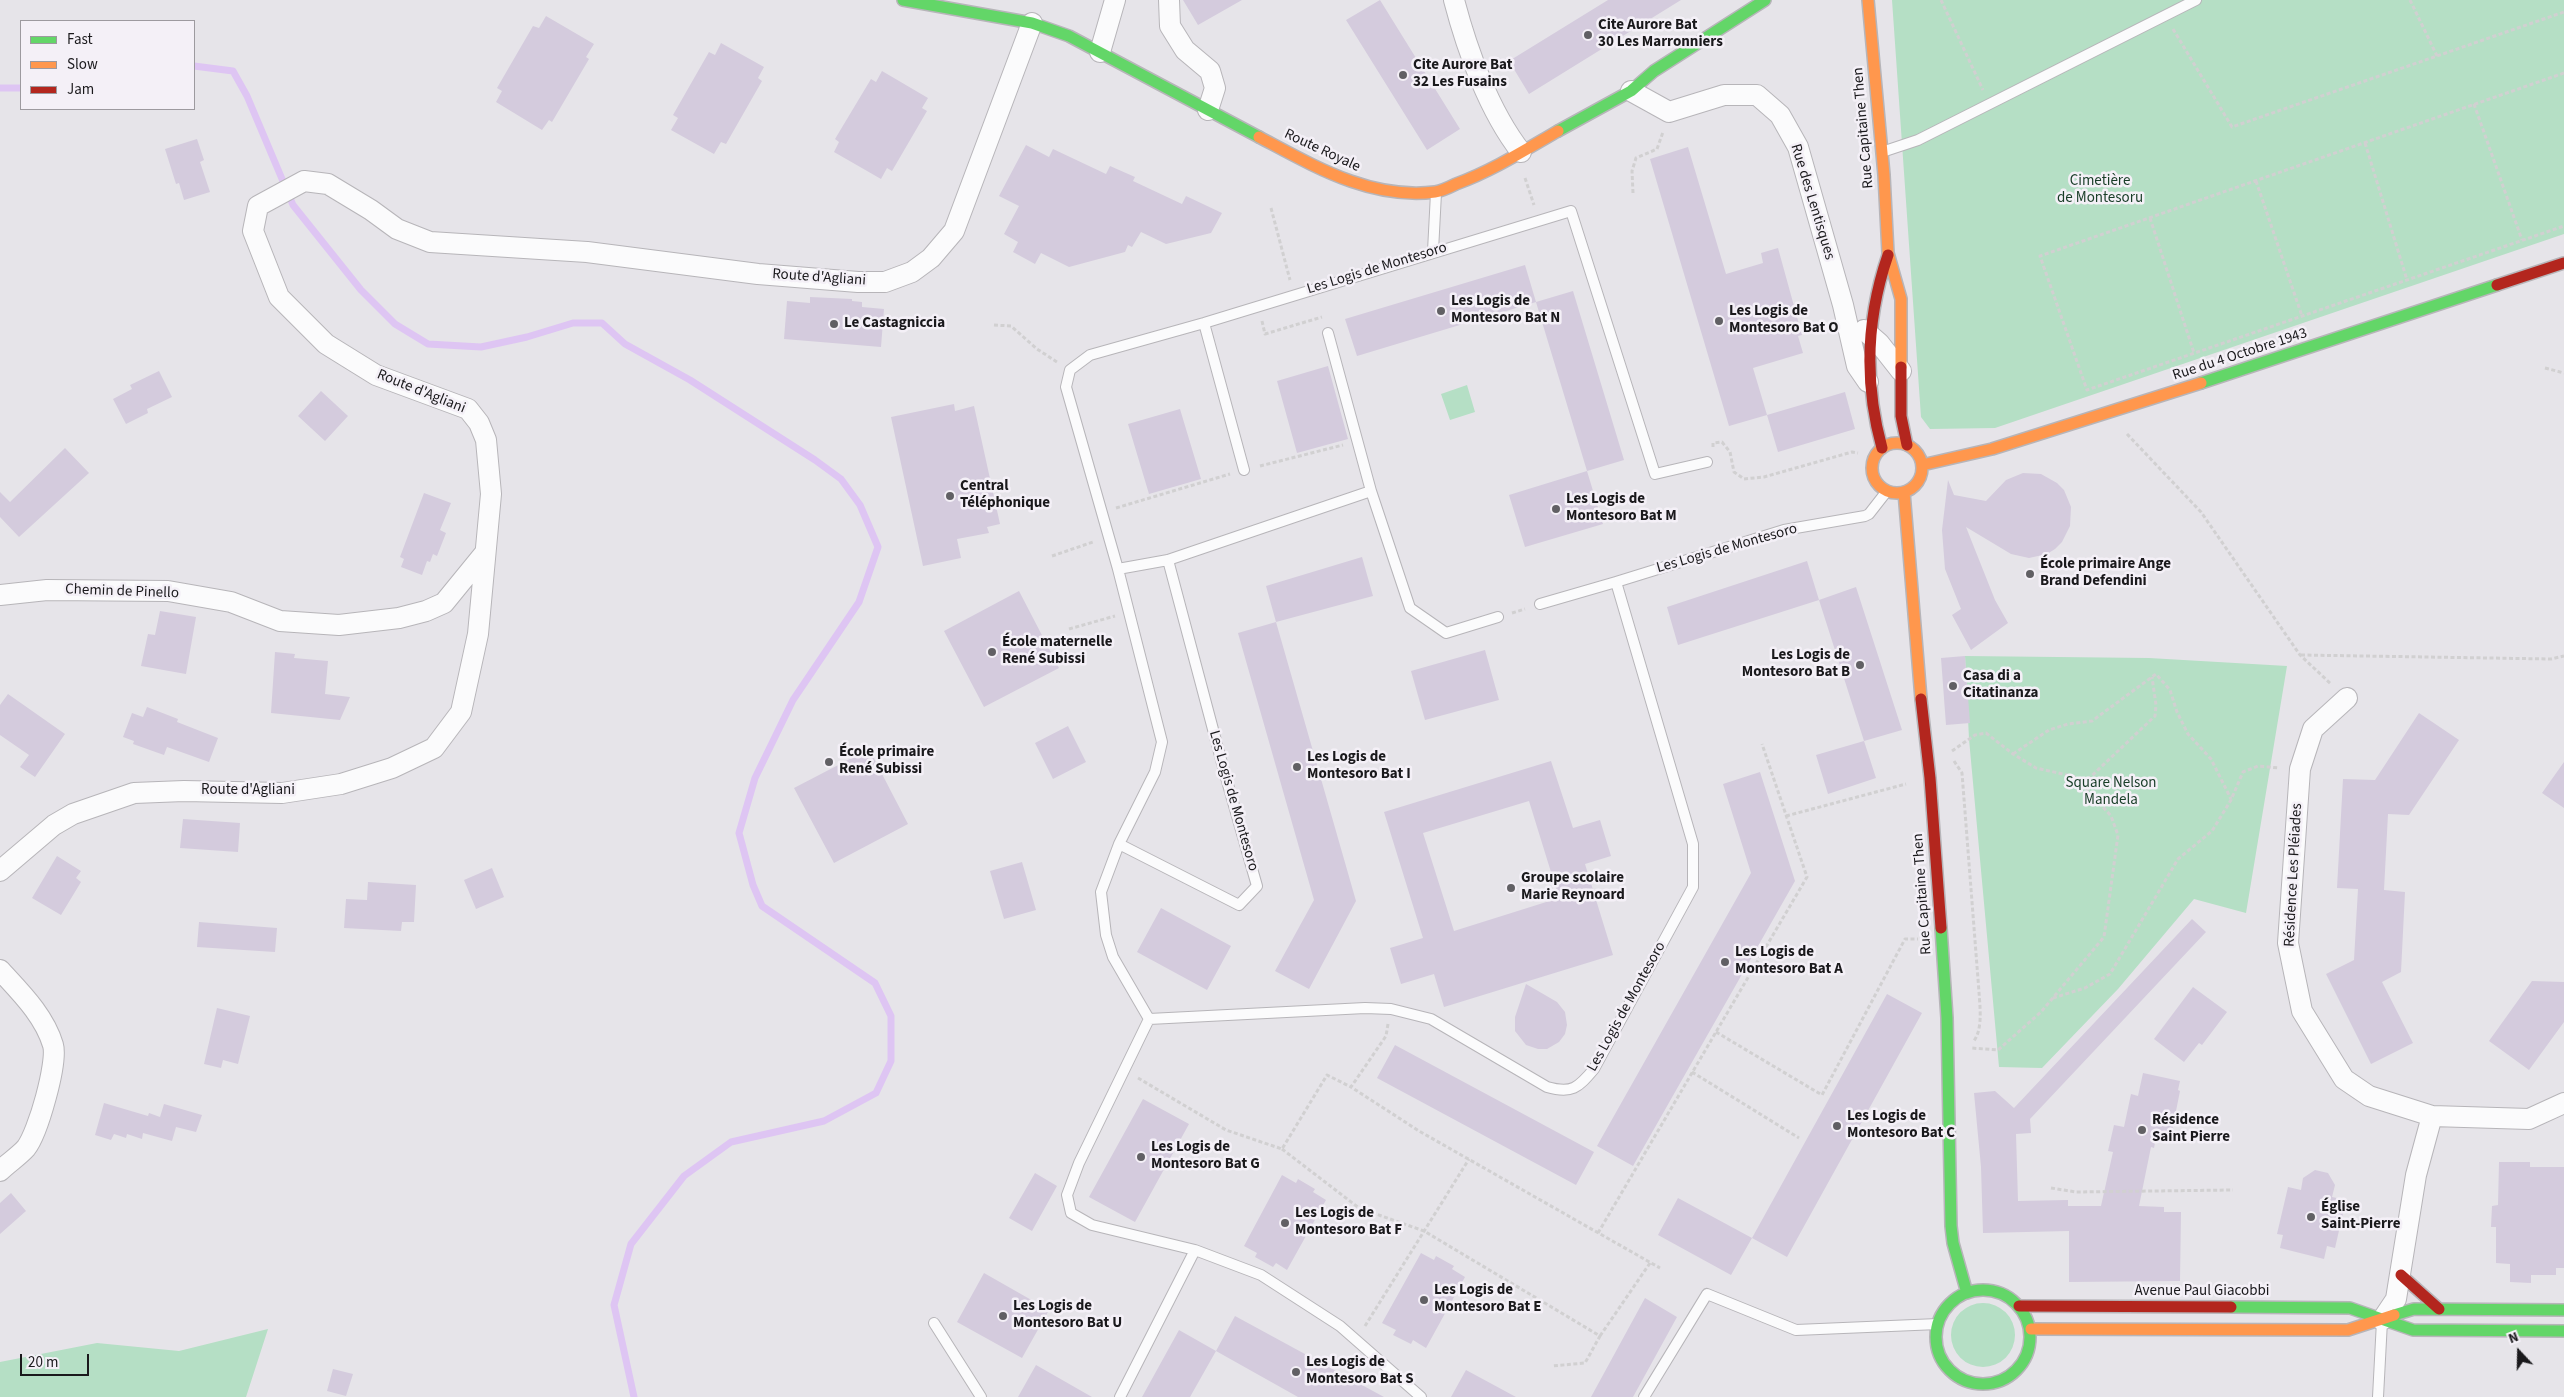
<!DOCTYPE html>
<meta charset="utf-8">
<style>
body{margin:0}
#map{position:relative;width:2564px;height:1397px;overflow:hidden;background:#e6e4e9;font-family:"Source Sans 3",sans-serif}
canvas{display:block}
.legend{position:absolute;left:20px;top:20px;width:175px;height:90px;box-sizing:border-box;background:#f4f0f7;border:1px solid #9d9a9f;margin:0;padding:6px 9px;list-style:none;font-size:15px;color:#1a191c}
.legend li{display:flex;align-items:center;gap:10px;height:25px}
.legend b{width:25px;border:1px solid #9d9a9f}
.north{position:absolute;left:2494px;top:1327px;width:50px;height:50px;-webkit-text-stroke:4px #f4f0f7;paint-order:stroke;rotate:339deg;font-size:14px;font-weight:700;line-height:20px;text-align:center;color:#1a191c}
.north::after{content:'';display:block;margin:auto;width:18px;height:22px;background:#1a191c;clip-path:polygon(50% 0,100% 100%,50% 72%,0 100%)}
.scale{position:absolute;left:20px;top:1354px;width:69px;height:22px;box-sizing:border-box;border:2px solid #1a191c;border-top:0;padding-left:6px;font-size:15px;line-height:18px;white-space:nowrap;color:#1a191c;-webkit-text-stroke:4px #f4f0f7;paint-order:stroke}
</style>
<div id="map">
<canvas width="2564" height="1397"></canvas>
<ul class="legend">
<li><b style="height:6px;background:#63d668"></b>Fast</li>
<li><b style="height:6px;background:#ff974d"></b>Slow</li>
<li><b style="height:6px;background:#b3261e"></b>Jam</li>
</ul>
<div class="north">N</div>
<div class="scale">20 m</div>
</div>
<script>
const context = document.querySelector('canvas').getContext('2d');
context.lineJoin = 'round';
function paint(path, color) { context.fillStyle = color; context.fill(path, 'evenodd'); }
function trace(path, color, width, dash) { context.strokeStyle = color; context.lineWidth = width; context.lineCap = dash ? 'butt' : 'round'; context.setLineDash(dash || []); context.stroke(path); }
function drawText(font, color, halo, rows, align = 'center') {
  context.font = font + ' "Source Sans 3",sans-serif'; context.lineWidth = 5; context.setLineDash([]); context.textBaseline = 'middle'; context.strokeStyle = halo; context.fillStyle = color; for (const [text, x, y, turn = 0] of rows) {
    context.save(); context.translate(x, y); context.rotate((+turn || 0) * Math.PI / 180); context.textAlign = isNaN(turn) ? turn : align; if (halo) context.strokeText(text, 0, 0); context.fillText(text, 0, 0); context.restore();
  }
}
const green = new Path2D(`
 M1892 0H2564V234L1995 428 1930 429 1921 417Z
 M1467 385 1475 412 1450 420 1441 394Z
 M1965 656 2149 658 2287 666 2246 913 2194 899 2118 989 2042 1068 1999 1067 1969 739Z
 M1951 1335a32 32 0 1 1 64 0a32 32 0 1 1-64 0Z
 M268 1329 246 1397H0V1362L97 1343 179 1351Z`);
const stream = new Path2D(`
 M194 66 233 71 247 96 293 205 361 290 395 324 428 344 481 347 527 337 573 323H602L625 344 690 380 815 460 841 479 860 505 878 547 859 602 793 700 755 778 739 833 753 885 762 906 875 983 891 1016V1061L876 1093 824 1121 731 1142 684 1176 631 1244 614 1305 634 1397
 M0 88H21`);
const building = new Path2D(`
 M1183 0H1242L1198 25Z
 M1380 0 1460 129 1427 150 1346 20Z
 M1608 0H1681L1529 94 1509 61Z
 M546 16 594 44 586 57 589 59 552 122 549 120 542 130 496 102 502 91 497 88 533 26 539 28Z
 M721 43 764 67 758 78 762 81 726 144 721 142 714 154 671 130 678 118 673 115 709 52 715 55Z
 M882 71 928 98 922 108 927 111 892 171 887 168 881 179 834 152 839 142 835 139 871 79 876 82Z
 M197 139 204 160 200 162 210 192 184 200 179 183 176 184 165 149Z
 M1026 145 1049 157 1053 149 1106 174 1110 166 1135 177 1133 181 1182 204 1186 196 1222 213 1211 233 1166 244 1141 232 1132 247 1128 245 1125 252 1069 267 1041 253 1035 264 1013 252 1018 242 1004 234 1019 206 999 196Z
 M1688 147 1726 274 1763 263 1761 253 1778 248 1802 335 1798 336 1803 353 1753 368 1767 415 1729 426 1650 159Z
 M1525 265 1536 302 1357 356 1345 319Z
 M1573 291 1624 460 1587 471 1536 302Z
 M810 297 852 299V301L862 302V307L884 309 881 347 784 339 787 301 810 303Z
 M1328 366 1348 439 1297 453 1277 381Z
 M159 371 172 397 147 409 148 413 126 424 113 399 132 389 130 385Z
 M321 391 348 416 325 441 298 416Z
 M1845 392 1855 429 1778 452 1767 415Z
 M954 404 955 411 974 406 1000 524 987 527 989 533 957 539 961 558 923 566 891 417Z
 M1180 409 1201 479 1149 494 1128 424Z
 M65 448 89 473 19 537 0 517V492L10 502Z
 M1587 471 1603 524 1525 547 1509 495Z
 M2023 473 2041 474 2057 483 2064 490 2071 507 2070 526 2062 542 2055 549 2047 554 2029 558 2011 554 1966 527 1995 600 2008 623 1971 650 1952 615 1961 609 1945 569 1942 530 1948 480 1954 495 1986 501 2006 480Z
 M424 493 451 503 440 530 446 533 437 556 433 554 430 562 427 561 422 575 401 567 404 559 400 557Z
 M1362 557 1373 596 1276 622 1266 586Z
 M1807 561 1819 600 1678 645 1667 607Z
 M1856 587 1902 730 1864 741 1819 600Z
 M1019 591 1059 668 984 707 944 631Z
 M160 611 196 617 186 674 141 666 148 634 155 635Z
 M1276 622 1356 901 1309 989 1275 971 1314 900 1238 633Z
 M1485 650 1499 700 1425 720 1411 671Z
 M275 652 295 654 294 658 328 661 325 694 350 697 340 720 271 713Z
 M1965 656 1970 723 1946 725 1941 658Z
 M8 694 65 734 35 777 20 767 29 755 0 735V705Z
 M147 707 178 719 177 722 218 738 209 762 167 747 164 755 133 744 134 741 123 737 132 713 143 717Z
 M2419 713 2459 740 2409 815 2388 814 2384 890 2405 892 2401 972 2382 982 2413 1043 2371 1064 2326 974 2354 960 2358 889 2337 888 2343 779 2375 780Z
 M1068 726 1086 762 1053 779 1035 743Z
 M1864 741 1876 778 1828 794 1816 755Z
 M869 749 908 824 834 863 794 788Z
 M1551 761 1573 828 1600 820 1611 856 1585 864 1613 955 1444 1007 1434 974 1401 984 1390 948 1423 938 1384 812ZM1529 801 1559 898 1454 931 1423 833Z
 M2564 762V808L2542 793Z
 M1760 772 1795 881 1633 1166 1597 1146 1751 873 1723 784Z
 M183 819 240 823 238 852 180 848Z
 M57 856 81 871 76 878 81 882 61 915 32 898Z
 M1022 862 1036 910 1004 919 990 871Z
 M492 868 504 897 476 909 464 880Z
 M368 882 416 885 414 922H402L401 931 344 928 346 899 367 900Z
 M1161 908 1231 946 1207 990 1137 952Z
 M2192 919 2206 932 2030 1119 2031 1133 2016 1134 2018 1201 2068 1200V1206H2101L2113 1152 2108 1151 2114 1125 2124 1127 2131 1094 2138 1096 2143 1073 2180 1081 2178 1090 2180 1091 2171 1136 2157 1133 2154 1148 2151 1147 2139 1206 2164 1207V1212H2181L2180 1281 2069 1282V1231L1983 1233 1981 1167 1974 1093 1995 1091 2014 1108Z
 M199 922 277 928 275 952 197 947Z
 M2532 981 2564 982V1022L2529 1070 2489 1041Z
 M1526 984 1557 1002 1565 1012 1567 1025 1565 1034 1559 1042 1547 1049H1538L1526 1045 1515 1031V1017Z
 M2193 987 2227 1012 2202 1045 2199 1043 2184 1062 2154 1039Z
 M1887 994 1922 1013 1787 1257 1752 1238Z
 M217 1008 250 1016 238 1064 223 1060 221 1068 204 1064Z
 M1395 1045 1594 1152 1576 1185 1377 1078Z
 M1143 1099 1189 1124 1135 1222 1089 1197Z
 M104 1103 148 1116 149 1113 160 1117 164 1104 202 1115 196 1132 176 1127 172 1141 143 1133 142 1139 127 1134 126 1138 114 1134 111 1140 95 1135Z
 M2499 1162H2530V1167H2564V1268H2556V1275H2531V1283L2510 1282V1264L2496 1263V1227H2491L2492 1206 2498 1205Z
 M2315 1170 2328 1173 2335 1185 2332 1197 2346 1200 2335 1248 2327 1246 2324 1259 2280 1248 2283 1235 2277 1234 2288 1187 2301 1190 2303 1178Z
 M1035 1173 1057 1186 1032 1231 1009 1218Z
 M1282 1175 1296 1183 1298 1179 1315 1189 1313 1192 1326 1200 1287 1270 1276 1263 1273 1267 1255 1257 1257 1253 1244 1246Z
 M11 1193 26 1211 0 1234V1203Z
 M1678 1198 1752 1238 1731 1275 1658 1235Z
 M1421 1253 1434 1260 1436 1256 1454 1266 1452 1269 1465 1277 1426 1348 1413 1340 1411 1344 1393 1335 1396 1330 1382 1323Z
 M984 1273 1049 1310 1022 1358 957 1322Z
 M1645 1298 1677 1317 1633 1397H1591Z
 M1235 1316 1384 1397H1298L1216 1351Z
 M1179 1330 1216 1351 1190 1397H1142Z
 M1036 1365 1092 1397H1018Z
 M333 1369 353 1374 346 1396 327 1391Z
 M1466 1370 1516 1397H1451Z`);
const path = new Path2D(`
 M1941 0 1983 90
 M2410 0 2437 56
 M2173 29 2232 127 2564 12
 M2564 73 2040 256 2087 390 2564 226
 M2474 104 2522 240
 M2365 143 2407 280
 M1525 178 1534 205
 M2256 181 2302 316
 M1633 193 1632 171 1636 158 1657 149 1663 132
 M1271 208 1290 280
 M2150 218 2194 353
 M1262 321 1265 334 1322 317
 M994 325 1011 326 1037 349 1057 362
 M2545 368 2564 373
 M2127 434 2201 512 2300 655 2331 684
 M1713 447V443L1722 442 1730 452 1734 472 1744 479 1764 477 1852 452 1858 453
 M1260 466 1343 445
 M1116 508 1230 474
 M1052 556 1093 542
 M1512 613 1525 609
 M1069 629 1115 616
 M2301 655 2551 659 2564 656
 M1952 751 1975 735 1986 733 2013 754 2036 768 2076 777 2111 816 2118 835 2104 937 2041 1012 1998 1050 1971 1048
 M2013 754 2049 730 2068 724 2092 721 2156 674 2170 690 2177 712 2188 734 2211 759 2231 799
 M1954 761 1962 773 1979 992C1980 1008 1983 1030 1973 1042
 M2083 784 2155 716 2156 705 2152 677
 M1786 816 1906 784
 M2053 998 2085 988 2110 974 2178 859 2212 831 2231 800 2243 772 2258 766 2279 768
 M1388 1024 1386 1036 1351 1087 1419 1131 1660 1268
 M1716 1032 1822 1095 1905 939H1918
 M1692 1072 1799 1138
 M1138 1078 1226 1130 1282 1149 1327 1075 1351 1087
 M1282 1149 1359 1208 1424 1231 1600 1336 1585 1363 1552 1366
 M2051 1188 2076 1192 2233 1190
 M1598 1233 1807 877 1762 744
 M1365 1326 1469 1159
 M1600 1336 1650 1263`);
const lane = new Path2D(`
 M1882 152 1918 140 2196 0
 M1433 251 1436 193
 M1204 323 1244 470
 M1328 333 1371 491
 M1118 569 1162 742 1155 772 1119 844 1101 892 1106 935 1113 957 1149 1019 1365 1008 1391 1009 1431 1019 1547 1087C1572 1094 1578 1088 1594 1069L1693 887V844L1616 582 1784 530 1865 516 1869 514 1887 491
 M1540 604 1616 582
 M1498 617 1446 633 1410 608 1371 491 1168 560 1118 569 1066 387 1070 370 1090 355 1204 323 1571 211 1655 474 1707 462
 M1119 844 1239 905 1257 886 1223 767 1168 560
 M1149 1019 1079 1163 1067 1195 1071 1213 1092 1225 1195 1250 1261 1275 1340 1326 1421 1397
 M934 1323 981 1397
 M1120 1397 1195 1250
 M1644 1397 1707 1294 1796 1330 1938 1324
 M2378 1397 2382 1321`);
const street = new Path2D(`
 M1169 0 1170 26 1185 50 1210 71 1215 88 1208 110
 M1454 0C1467 50 1489 111 1521 152
 M1100 52 1115 0
 M1631 91 1669 112 1724 95H1757L1780 115 1798 147 1843 305 1857 366 1868 382
 M1864 330 1879 343 1901 371
 M0 595 47 590 168 591 231 602 280 621 339 625 399 618 426 611 444 603 484 554
 M2347 698 2313 729 2300 769 2288 943 2302 1011 2344 1079 2369 1096 2432 1116
 M0 871 54 825 73 814 134 793 184 791 282 793 341 784 392 768 434 748 461 712 478 634 491 494 486 440 479 423 468 409 376 375 326 344 279 297 253 231 258 206 304 181 328 184 371 210 397 229 430 242 587 252 758 274 858 282H885L912 272 931 258 954 231 1032 23
 M0 970C20 992 44 1015 53 1045 58 1062 38 1133 26 1148 19 1156 8 1163 0 1171
 M2382 1320 2396 1299 2416 1175 2432 1116 2529 1119 2564 1103`);
const fast = new Path2D(`
 M903 0 1032 23 1069 36 1259 137
 M1558 131 1631 91 1654 71 1765 0
 M2201 383 2497 285
 M1941 928 1947 1018 1951 1226 1953 1243 1967 1293
 M1936 1337a47 47 0 1 1 94 0a47 47 0 1 1-94 0Z
 M2231 1307 2350 1308 2413 1330 2564 1331
 M2394 1315 2414 1309 2564 1310`);
const slow = new Path2D(`
 M1868 0 1884 175 1888 253 1901 299V367
 M1259 137C1314 166 1370 200 1435 192 1442 191 1450 187 1456 184 1492 171 1525 150 1558 131
 M1872 468a25 25 0 1 1 50 0a25 25 0 1 1-50 0Z
 M1922 465 1992 449 2201 383
 M1904 492 1921 699
 M2031 1329 2348 1330 2394 1315`);
const jam = new Path2D(`
 M2497 285 2564 263
 M1901 367V416L1907 445
 M1882 448C1864 383 1866 319 1888 255
 M1921 699 1930 778 1941 928
 M2401 1275 2439 1309
 M2019 1306 2231 1307`);
const markers = [
 [1588,35,5,"#616064"],
 [1403,75,5,"#616064"],
 [1441,311,5,"#616064"],
 [1719,321,5,"#616064"],
 [834,324,5,"#616064"],
 [950,496,5,"#616064"],
 [1556,509,5,"#616064"],
 [2030,574,5,"#616064"],
 [992,652,5,"#616064"],
 [1860,665,5,"#616064"],
 [1953,686,5,"#616064"],
 [829,762,5,"#616064"],
 [1297,767,5,"#616064"],
 [1511,888,5,"#616064"],
 [1725,962,5,"#616064"],
 [1837,1126,5,"#616064"],
 [2142,1130,5,"#616064"],
 [1141,1157,5,"#616064"],
 [2311,1217,5,"#616064"],
 [1285,1223,5,"#616064"],
 [1424,1300,5,"#616064"],
 [1003,1316,5,"#616064"],
 [1296,1372,5,"#616064"]
];
const poiNames = [
 ["Cite Aurore Bat",1598,26],
 ["30 Les Marronniers",1598,43],
 ["Cite Aurore Bat",1413,66],
 ["32 Les Fusains",1413,83],
 ["Les Logis de",1451,302],
 ["Montesoro Bat N",1451,319],
 ["Les Logis de",1729,312],
 ["Montesoro Bat O",1729,329],
 ["Le Castagniccia",844,324],
 ["Central",960,487],
 ["Téléphonique",960,504],
 ["Les Logis de",1566,500],
 ["Montesoro Bat M",1566,517],
 ["École primaire Ange",2040,565],
 ["Brand Defendini",2040,582],
 ["École maternelle",1002,643],
 ["René Subissi",1002,660],
 ["Les Logis de",1850,656,"right"],
 ["Montesoro Bat B",1850,673,"right"],
 ["Casa di a",1963,677],
 ["Citatinanza",1963,694],
 ["École primaire",839,753],
 ["René Subissi",839,770],
 ["Les Logis de",1307,758],
 ["Montesoro Bat I",1307,775],
 ["Groupe scolaire",1521,879],
 ["Marie Reynoard",1521,896],
 ["Les Logis de",1735,953],
 ["Montesoro Bat A",1735,970],
 ["Les Logis de",1847,1117],
 ["Montesoro Bat C",1847,1134],
 ["Résidence",2152,1121],
 ["Saint Pierre",2152,1138],
 ["Les Logis de",1151,1148],
 ["Montesoro Bat G",1151,1165],
 ["Église",2321,1208],
 ["Saint-Pierre",2321,1225],
 ["Les Logis de",1295,1214],
 ["Montesoro Bat F",1295,1231],
 ["Les Logis de",1434,1291],
 ["Montesoro Bat E",1434,1308],
 ["Les Logis de",1013,1307],
 ["Montesoro Bat U",1013,1324],
 ["Les Logis de",1306,1363],
 ["Montesoro Bat S",1306,1380]
];
const streetNames = [
 ["Rue Capitaine Then",1864,128,-95],
 ["Route Royale",1322,151,25],
 ["Rue des Lentisques",1812,202,73],
 ["Les Logis de Montesoro",1377,269,-17],
 ["Route d'Agliani",819,278,4],
 ["Rue du 4 Octobre 1943",2240,355,-18],
 ["Route d'Agliani",421,392,22],
 ["Les Logis de Montesoro",1727,549,-16],
 ["Chemin de Pinello",122,592,2],
 ["Route d'Agliani",248,791],
 ["Les Logis de Montesoro",1233,801,74],
 ["Résidence Les Pléiades",2294,875,-87],
 ["Rue Capitaine Then",1923,894,-94],
 ["Les Logis de Montesoro",1627,1007,-61],
 ["Avenue Paul Giacobbi",2202,1292]
];
const parkNames = [
 ["Cimetière",2100,182],
 ["de Montesoru",2100,199],
 ["Square Nelson",2111,784],
 ["Mandela",2111,801]
];
paint(green, '#b5dfc5');
trace(stream, '#dec5f3', 7);
paint(building, '#d4cbdd');
trace(lane, '#b7b5b9', 12);
trace(street, '#b7b5b9', 22);
trace(fast, '#b7b5b9', 14);
trace(slow, '#b7b5b9', 14);
trace(jam, '#b7b5b9', 14);
trace(path, '#d1d0d1', 3, [4, 2.5]);
trace(lane, '#fbfbfc', 10);
trace(street, '#fbfbfc', 20);
trace(fast, '#63d668', 11);
trace(slow, '#ff974d', 11);
trace(jam, '#b3261e', 11);
for (const [x, y, r, color] of markers) { const dot = new Path2D(); dot.arc(x, y, r, 0, 2 * Math.PI); context.fillStyle = color; context.fill(dot); trace(dot, '#f4f0f7', 2); }
drawText('bold 15px', '#1a191c', '#f4f0f7', poiNames, 'left');
drawText('15px', '#1a191c', '#f4f0f7', streetNames);
drawText('15px', '#183d27', '#f4f0f7', parkNames);
</script>
